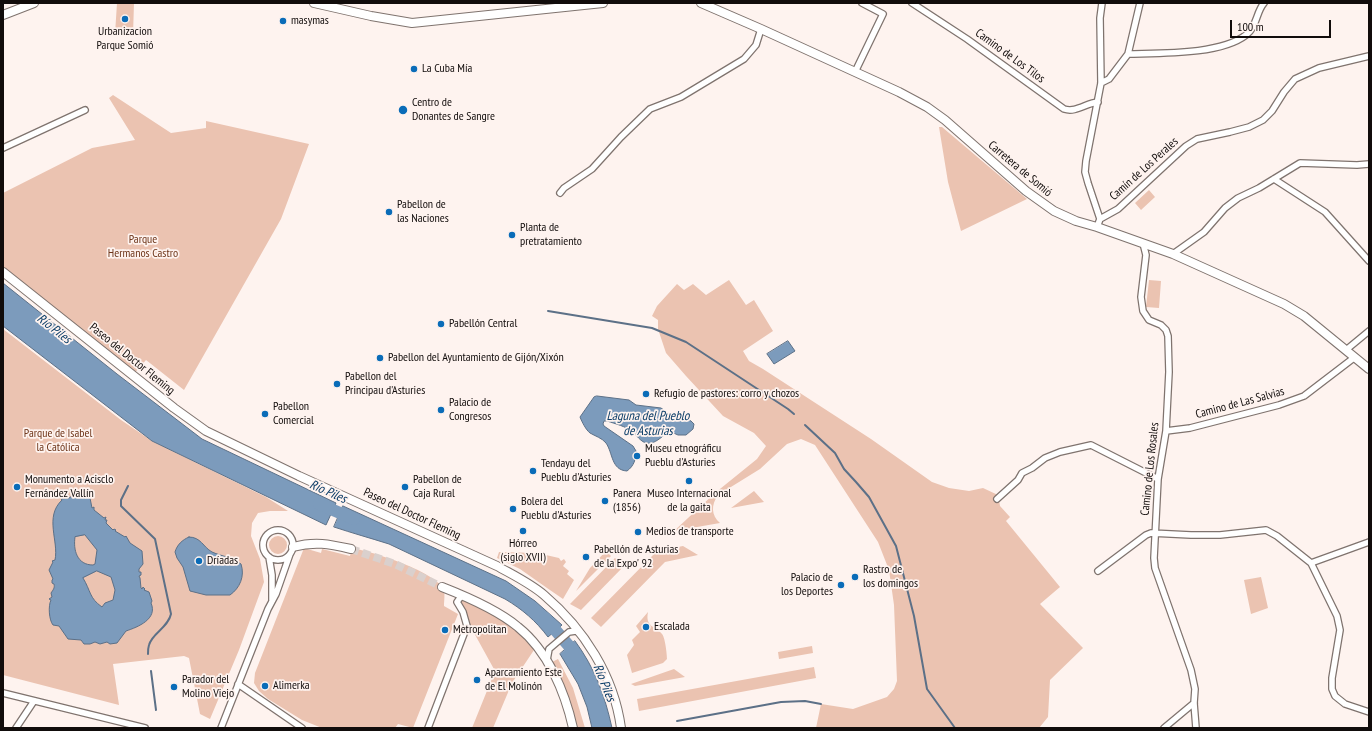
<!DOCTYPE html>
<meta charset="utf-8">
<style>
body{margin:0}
#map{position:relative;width:1372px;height:731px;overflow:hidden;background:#fef3ef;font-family:"PT Sans Narrow",sans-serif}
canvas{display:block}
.frame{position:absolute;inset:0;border:4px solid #110c0b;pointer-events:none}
.scale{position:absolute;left:1230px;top:20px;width:101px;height:18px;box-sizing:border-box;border:2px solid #110c0b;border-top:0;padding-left:5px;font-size:12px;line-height:14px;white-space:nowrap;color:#110c0b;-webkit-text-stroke:3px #fef3ef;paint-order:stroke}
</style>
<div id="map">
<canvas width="1372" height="731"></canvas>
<div class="frame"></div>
<div class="scale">100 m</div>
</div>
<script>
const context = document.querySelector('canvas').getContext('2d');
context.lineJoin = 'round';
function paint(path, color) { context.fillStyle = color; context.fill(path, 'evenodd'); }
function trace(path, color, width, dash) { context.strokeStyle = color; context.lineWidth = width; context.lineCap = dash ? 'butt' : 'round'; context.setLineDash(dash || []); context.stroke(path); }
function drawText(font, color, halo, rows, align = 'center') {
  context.font = font + ' "PT Sans Narrow",sans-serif'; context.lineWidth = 3.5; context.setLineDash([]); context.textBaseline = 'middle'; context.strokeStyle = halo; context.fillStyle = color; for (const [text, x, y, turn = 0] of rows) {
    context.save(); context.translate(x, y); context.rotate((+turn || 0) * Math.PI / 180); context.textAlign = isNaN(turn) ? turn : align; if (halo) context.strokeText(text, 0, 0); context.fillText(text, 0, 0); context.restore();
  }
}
const green = new Path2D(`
 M117 3H134L133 35 115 34Z
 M113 95 171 133 206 128V121L309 144 281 219 184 390 146 360 133 375 3 272V193L92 148 135 140 109 98Z
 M939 127H942L1027 199 961 231 948 182Z
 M1149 190 1155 197 1141 210 1135 203Z
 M729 280 746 305 754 300 773 331 743 351 749 361 763 369 871 439 932 482 949 488 969 491 983 488 998 495 1000 506 1010 517 1006 521 1060 587 1040 604 1083 648 1050 680 1048 717 1039 728H816L821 704 853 709 887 697 894 689 897 681 894 605 889 570 878 542 815 445 801 439 787 444 760 469 718 495C711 505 711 515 720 523L674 531 715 493 757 459 766 446 754 433 723 416 686 376 666 353 658 329V320L652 316 657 306 677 284 684 290 693 284 706 295Z
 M1149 280 1161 281 1159 308 1146 307Z
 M3 329 121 420 152 441 266 497 288 511H270L258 513 252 523 251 536 260 559 264 582 239 650 210 719 200 714 189 658 184 656 113 664 119 705 3 675Z
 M754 491 764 502 731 508Z
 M269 545a9 9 0 1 1 18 0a9 9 0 1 1-18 0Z
 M683 546 698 555 665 562 601 627 591 618 657 551Z
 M304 548 321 553 322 549 350 556 352 548C370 551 439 572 444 591 445 595 444 602 444 606L458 614 413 728 398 724 395 728H322L302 720 268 699 259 691 254 683 255 673Z
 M606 551 611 556 576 591 590 568Z
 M499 552 537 553 559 558 561 561 564 559 566 562 563 566 569 571 567 574 574 580 563 599 547 588 520 569 497 558Z
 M615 558 624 566 581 610 570 604Z
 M1261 577 1268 608 1251 614 1244 580Z
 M462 595 501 615 535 644 534 650 512 683 493 728H472L495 671 457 602Z
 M648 612C645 627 655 626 662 634 665 637 667 654 667 659L663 663 632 673 627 655 634 645 632 640 640 632 636 626Z
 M812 646 813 653 779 659 778 652Z
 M558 659 573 688 585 728H577L573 710 552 662Z
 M814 667 816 678 639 711 637 699Z
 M674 669 685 677 635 686 631 684Z`);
const water = new Path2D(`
 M3 283 117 374 202 439 336 503 326 525 152 441 3 326Z
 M788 341 795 351 774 364 767 354Z
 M597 396 629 400 636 405 661 408 668 413 681 416 691 421 694 424 693 429 686 435H678L669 431C664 435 657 442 651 443 643 445 638 437 633 432 625 426 616 424 607 421H604L603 424 604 426 633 446 636 451C636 459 634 466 627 471 611 470 613 453 606 443 602 438 595 436 590 433 586 430 582 422 580 417L594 397Z
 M83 489 89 490 90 492 88 494 91 497 90 498 92 508 94 507V510L104 518 106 517 105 520H107L106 523 113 530 114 529 116 530 115 531 125 537 126 536 130 543 142 551 143 564 139 569V572H141V575L139 576 140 578 141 588 142 589 143 587 145 589 144 590 149 592 152 601 151 603C158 619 138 627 126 631L117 643 110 644 107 642 100 644 95 642 90 644H84L81 640 68 639 59 626 53 625C49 620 48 606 51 600L49 599 52 597 51 593C53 590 55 588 54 584L52 583V580L53 579 49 570 53 562 52 561 55 560C59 541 44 517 62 500L61 499 69 498 72 496V498L77 496 76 494H80ZM85 535 97 550 95 564 93 565C77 565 73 550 75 537ZM97 571 111 577 115 590 113 600 105 603 102 607C89 598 91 591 83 578Z
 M343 506 506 581 535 601 562 625 548 637C536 621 522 609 505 599L389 544C370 538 352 533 334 527Z
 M189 537C201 537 203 547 212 552 223 557 230 556 241 564 245 576 240 588 230 595H206L190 591 183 567 177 558 175 552C177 545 182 540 189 537Z
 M575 641C595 668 605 696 612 728H592L587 707 578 684 560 654Z`);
const stream = new Path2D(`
 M548 311 652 328 686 342 788 409 794 414
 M805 425 835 453 844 469 856 482 869 497 896 546 914 616 927 689 955 728
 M128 486 121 500V506L155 539 171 614C168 628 152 633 149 645 148 648 148 651 148 654
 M151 671 156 710
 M677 721 781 702 805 701 821 704`);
const river = new Path2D(`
 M319 504 354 519
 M545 618 569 646 578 660`);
const secondaryTunnel = new Path2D(`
 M351 549 395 564 442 587`);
const street = new Path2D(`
 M912 3 967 39 1064 109C1076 113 1086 103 1098 102
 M1128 54C1160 53 1220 55 1246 35 1257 27 1256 12 1264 3
 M855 72 883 14 862 3
 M1101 83 1109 79 1128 54 1140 3
 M3 148 85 110
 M1274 179 1325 212 1369 261
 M560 193 564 188 592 169 621 137 650 109 681 97 744 59 756 45 761 29
 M1100 219 1118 209 1186 146 1197 139 1230 132 1249 127 1263 120 1272 111 1284 92 1295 79 1319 68 1369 56
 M1097 227 1100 219 1088 183 1085 172 1086 161 1101 83 1100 18 1102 3
 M1143 243 1146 255 1141 297 1143 311 1149 320 1161 325 1166 330 1168 336 1169 372 1166 431 1158 479 1154 558 1155 568 1191 670 1195 689 1194 703 1196 728
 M1173 254 1204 232 1225 208 1238 198 1259 188 1300 163 1357 165 1369 164
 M1346 350 1369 331
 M1166 431 1190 428 1279 405 1304 396 1355 357
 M997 499 1018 480 1022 473 1032 468 1045 458 1060 452 1091 445 1158 479
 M263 545a15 15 0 1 1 30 0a15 15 0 1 1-30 0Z
 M269 557 272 575V600
 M1311 563 1369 542
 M1098 571 1146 535 1151 533 1191 535H1220L1266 530 1277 536 1311 563 1337 616 1340 630 1332 678V689L1335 696 1345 704 1369 712
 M547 660 549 649 569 632 576 631 580 633
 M238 684 302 728
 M3 693 145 728
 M16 728 34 701
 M221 728 268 609 276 594 290 554
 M428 728 467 626 463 612 457 602 462 595
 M1164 728 1194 703`);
const secondary = new Path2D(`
 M314 3 371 16 412 23 603 3
 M701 3 761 29 899 92 927 107 945 120 1026 191 1054 211 1076 221 1097 227 1173 254 1284 304 1304 316 1369 369
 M3 15 34 3
 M3 272 174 408 206 431 299 476 497 566C513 575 530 583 544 595 584 629 614 676 621 728
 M293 547C315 541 329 544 351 549
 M442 587C465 596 499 611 518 627 548 651 565 692 573 728`);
const markers = [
 [125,19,4,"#0a6cb8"],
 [283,21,4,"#0a6cb8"],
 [414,69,4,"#0a6cb8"],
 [403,110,5,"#0a6cb8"],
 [389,212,4,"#0a6cb8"],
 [512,235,4,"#0a6cb8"],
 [441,324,4,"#0a6cb8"],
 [380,358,4,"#0a6cb8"],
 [337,384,4,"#0a6cb8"],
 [646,394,4,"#0a6cb8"],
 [441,410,4,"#0a6cb8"],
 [265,414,4,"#0a6cb8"],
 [637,456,4,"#0a6cb8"],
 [533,471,4,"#0a6cb8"],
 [689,481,4,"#0a6cb8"],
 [17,487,4,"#0a6cb8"],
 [405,487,4,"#0a6cb8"],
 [605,501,4,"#0a6cb8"],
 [513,509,4,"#0a6cb8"],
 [523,531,4,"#0a6cb8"],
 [638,532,4,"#0a6cb8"],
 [586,557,4,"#0a6cb8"],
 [199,561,4,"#0a6cb8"],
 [855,577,4,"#0a6cb8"],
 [841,585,4,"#0a6cb8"],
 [646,627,4,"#0a6cb8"],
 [445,630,4,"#0a6cb8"],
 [477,680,4,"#0a6cb8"],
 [265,686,4,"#0a6cb8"],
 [174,687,4,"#0a6cb8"]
];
const poiNames = [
 ["masymas",291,21],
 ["Urbanizacion",125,32,"center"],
 ["Parque Somió",125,46,"center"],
 ["La Cuba Mía",422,69],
 ["Centro de",412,103],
 ["Donantes de Sangre",412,117],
 ["Pabellon de",397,205],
 ["las Naciones",397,219],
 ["Planta de",520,228],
 ["pretratamiento",520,242],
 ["Pabellón Central",449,324],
 ["Pabellon del Ayuntamiento de Gijón/Xixón",388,358],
 ["Pabellon del",345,377],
 ["Principau d'Asturies",345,391],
 ["Refugio de pastores: corro y chozos",654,394],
 ["Palacio de",449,403],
 ["Congresos",449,417],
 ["Pabellon",273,407],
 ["Comercial",273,421],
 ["Museu etnográficu",645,449],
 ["Pueblu d'Asturies",645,463],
 ["Tendayu del",541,464],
 ["Pueblu d'Asturies",541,478],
 ["Monumento a Acisclo",25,480],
 ["Fernández Vallín",25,494],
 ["Pabellon de",413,480],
 ["Caja Rural",413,494],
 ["Panera",613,494],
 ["(1856)",613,508],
 ["Museo Internacional",689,494,"center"],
 ["de la gaita",689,508,"center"],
 ["Bolera del",521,502],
 ["Pueblu d'Asturies",521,516],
 ["Medios de transporte",646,532],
 ["Hórreo",523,544,"center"],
 ["(siglo XVII)",523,558,"center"],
 ["Pabellón de Asturias",594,550],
 ["de la Expo' 92",594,564],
 ["Dríadas",207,561],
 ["Rastro de",863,570],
 ["los domingos",863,584],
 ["Palacio de",833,578,"right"],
 ["los Deportes",833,592,"right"],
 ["Escalada",654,627],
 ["Metropolitan",453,630],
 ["Aparcamiento Este",485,673],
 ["de El Molinón",485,687],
 ["Parador del",182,680],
 ["Molino Viejo",182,694],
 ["Alimerka",273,686]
];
const streetNames = [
 ["Camino de Los Tilos",1010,56,36],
 ["Carretera de Somió",1020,169,40],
 ["Camín de Los Perales",1144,169,-42],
 ["Paseo del Doctor Fleming",132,359,39],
 ["Camino de Las Salvias",1240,403,-15],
 ["Camino de Los Rosales",1150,469,-84],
 ["Paseo del Doctor Fleming",412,514,25]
];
const parkNames = [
 ["Parque",143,240],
 ["Hermanos Castro",143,254],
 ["Parque de Isabel",58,434],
 ["la Católica",58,448]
];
const waterNames = [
 ["Río Piles",54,329,38],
 ["Laguna del Pueblo",648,416],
 ["de Asturias",648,431],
 ["Río Piles",328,492,24],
 ["Río Piles",604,683,68]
];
paint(green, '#ebc3b1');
paint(water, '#7c9bbc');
trace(water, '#5c7087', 1);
trace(stream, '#5c7087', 2);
trace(river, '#7c9bbc', 12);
trace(secondaryTunnel, '#dad0cd', 8, [8, 4]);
trace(street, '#7f736e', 8);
trace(secondary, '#7f736e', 10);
trace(street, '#fff', 5.5);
trace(secondary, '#fff', 8);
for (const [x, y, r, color] of markers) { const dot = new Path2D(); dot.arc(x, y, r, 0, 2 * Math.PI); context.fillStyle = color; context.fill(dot); trace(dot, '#fef3ef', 1.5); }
drawText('12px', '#110c0b', '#fef3ef', poiNames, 'left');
drawText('12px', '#110c0b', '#fef3ef', streetNames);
drawText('12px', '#6e3519', '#fef3ef', parkNames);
drawText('italic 13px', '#0a3c67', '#fef3ef', waterNames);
</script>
